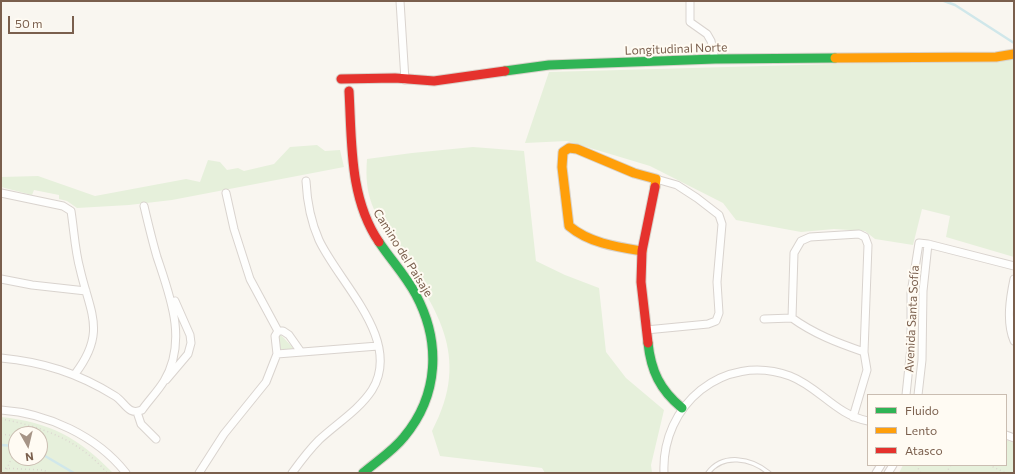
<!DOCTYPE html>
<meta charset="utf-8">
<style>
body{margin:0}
#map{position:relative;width:1015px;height:474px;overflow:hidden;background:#f9f6f0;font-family:Commissioner,sans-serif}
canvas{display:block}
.frame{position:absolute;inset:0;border:2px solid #7a5f4d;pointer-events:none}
.legend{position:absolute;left:867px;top:394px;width:140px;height:72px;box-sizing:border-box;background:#fffbf3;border:1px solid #cabdb1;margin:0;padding:5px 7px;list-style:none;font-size:12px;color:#7a5f4d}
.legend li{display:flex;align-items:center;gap:8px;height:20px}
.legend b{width:20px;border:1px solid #cabdb1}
.north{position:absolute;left:8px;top:426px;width:40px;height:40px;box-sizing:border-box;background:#fffbf3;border:1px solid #cabdb1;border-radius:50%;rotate:172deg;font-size:11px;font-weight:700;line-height:16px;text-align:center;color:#7a5f4d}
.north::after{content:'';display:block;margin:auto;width:14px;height:18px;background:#a69486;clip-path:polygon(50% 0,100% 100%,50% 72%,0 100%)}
.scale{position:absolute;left:8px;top:16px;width:66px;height:18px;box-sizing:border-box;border:2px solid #7a5f4d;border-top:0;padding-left:5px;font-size:12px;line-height:14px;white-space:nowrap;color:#7a5f4d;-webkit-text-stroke:3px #fffbf3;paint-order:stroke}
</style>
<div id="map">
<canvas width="1015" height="474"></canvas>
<div class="frame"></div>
<ul class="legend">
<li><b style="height:5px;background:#30b455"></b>Fluido</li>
<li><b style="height:5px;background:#ff9f0a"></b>Lento</li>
<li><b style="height:5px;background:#e5322d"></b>Atasco</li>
</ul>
<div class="north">N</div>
<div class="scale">50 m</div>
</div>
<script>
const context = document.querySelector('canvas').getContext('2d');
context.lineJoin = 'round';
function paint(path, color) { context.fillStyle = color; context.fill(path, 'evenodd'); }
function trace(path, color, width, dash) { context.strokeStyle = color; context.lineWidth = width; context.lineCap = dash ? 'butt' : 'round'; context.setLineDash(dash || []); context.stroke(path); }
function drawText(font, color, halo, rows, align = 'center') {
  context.font = font + ' Commissioner,sans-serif'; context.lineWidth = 4; context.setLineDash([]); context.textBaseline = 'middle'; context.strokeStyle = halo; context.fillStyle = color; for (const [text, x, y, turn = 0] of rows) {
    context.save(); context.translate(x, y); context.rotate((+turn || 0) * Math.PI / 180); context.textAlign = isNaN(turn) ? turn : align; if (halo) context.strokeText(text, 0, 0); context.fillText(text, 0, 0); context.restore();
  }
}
const green = new Path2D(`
 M1014 59V257L946 237 950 216 922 209 913 245 875 239 865 231 834 229 801 232 736 220 723 203 650 166 567 141 525 143 549 72Z
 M317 145 325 151 340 150 344 167 172 200 129 205 77 208 67 201 59 199V195L34 190 32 195 1 187V177L38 176 95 196 186 179 200 182 208 160 220 162 227 170 238 168 244 171 274 164 290 147Z
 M473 147 524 151 536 261 565 275 599 288 606 352 626 378 664 410 651 465 652 473H545L542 468 440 456 432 431C473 354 435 308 394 243 374 212 364 198 367 159L412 153Z
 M281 335 295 350 279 351 277 336Z
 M1 417C50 422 79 438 113 473H1ZM16 434H40V458H16Z
 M1006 440 1014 443V473H899L903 465H1006Z`);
const stream = new Path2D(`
 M944 1 955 5 1014 43
 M1 445 16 446
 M40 453 74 473`);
const path = new Path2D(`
 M1 419C41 426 81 441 107 473
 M1 434 16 436
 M23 434 29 425
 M916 465 921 473
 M989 465 1006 473
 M1 468 43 470 50 473
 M5 473 16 448
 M946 473 951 465`);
const lane = new Path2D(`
 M708 473C723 453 751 458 769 473`);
const street = new Path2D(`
 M400 1 405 80
 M690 1V22L707 34 711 41 715 59
 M1 193 63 206 71 211C74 230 75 251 80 269 90 313 107 332 75 374
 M226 193 234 229 250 279 278 331
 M1 279 32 285 86 291
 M1014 279C1010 298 1006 322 1014 341
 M792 318C814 334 838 343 864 352
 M764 319 792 318 794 253 801 241 810 237 859 234 865 237 868 245 864 352 867 370 853 417
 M646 330 708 324 716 321 719 313 717 282 722 224 719 215 697 198 677 185 656 179
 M278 331H283L289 335 301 352
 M277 354 378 346
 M1 358C43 362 78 373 115 396 125 402 128 416 142 410 149 400 158 391 164 381 188 341 170 296 157 257 152 240 148 223 144 206
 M166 380 188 354 191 343 190 335 175 301
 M906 395 911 347V293L919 243 928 244 1014 266
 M918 395 922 360 923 291 928 244
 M1 410C47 413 97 436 126 473
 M137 412 141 424 156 439
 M1006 435 1014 438
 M199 473 224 434 266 382 277 354 275 336 278 331
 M292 473C300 462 309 450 319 440 336 424 359 410 372 390 403 340 339 283 319 240 311 222 307 201 306 181
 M664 473C661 405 723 352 790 376 819 387 836 415 868 421
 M876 473 881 465
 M888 473 893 465`);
const fast = new Path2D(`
 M505 71 549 65 715 59 835 58
 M648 343C651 371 660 390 682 408
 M363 473C377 461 393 451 404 437 439 395 441 342 416 295 406 276 391 260 379 242`);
const slow = new Path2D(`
 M835 58 996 57 1014 54
 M642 251C617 247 589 243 569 226L562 167 563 152 569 148 577 149 634 173 656 179 655 187`);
const jam = new Path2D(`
 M341 79 395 78 434 81 505 71
 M349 91C352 142 349 198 379 242
 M648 343 641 282 642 251 655 187`);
const streetNames = [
 ["Longitudinal Norte",676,49,-2],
 ["Camino del Paisaje",403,253,58],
 ["Avenida Santa Sofía",912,319,-87]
];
paint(green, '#e6f0db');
trace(stream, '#d0e7ea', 2.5);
trace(lane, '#d9d3ce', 5.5);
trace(street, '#d9d3ce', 9);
trace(fast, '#d8d2ca', 11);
trace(slow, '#d8d2ca', 11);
trace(jam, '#d8d2ca', 11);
trace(path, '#dcd6d0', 1.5, [1, 3]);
trace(lane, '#fefefd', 3.5);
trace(street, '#fefefd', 7);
trace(fast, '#30b455', 9);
trace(slow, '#ff9f0a', 9);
trace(jam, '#e5322d', 9);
drawText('12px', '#7a5f4d', '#fffbf3', streetNames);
</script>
